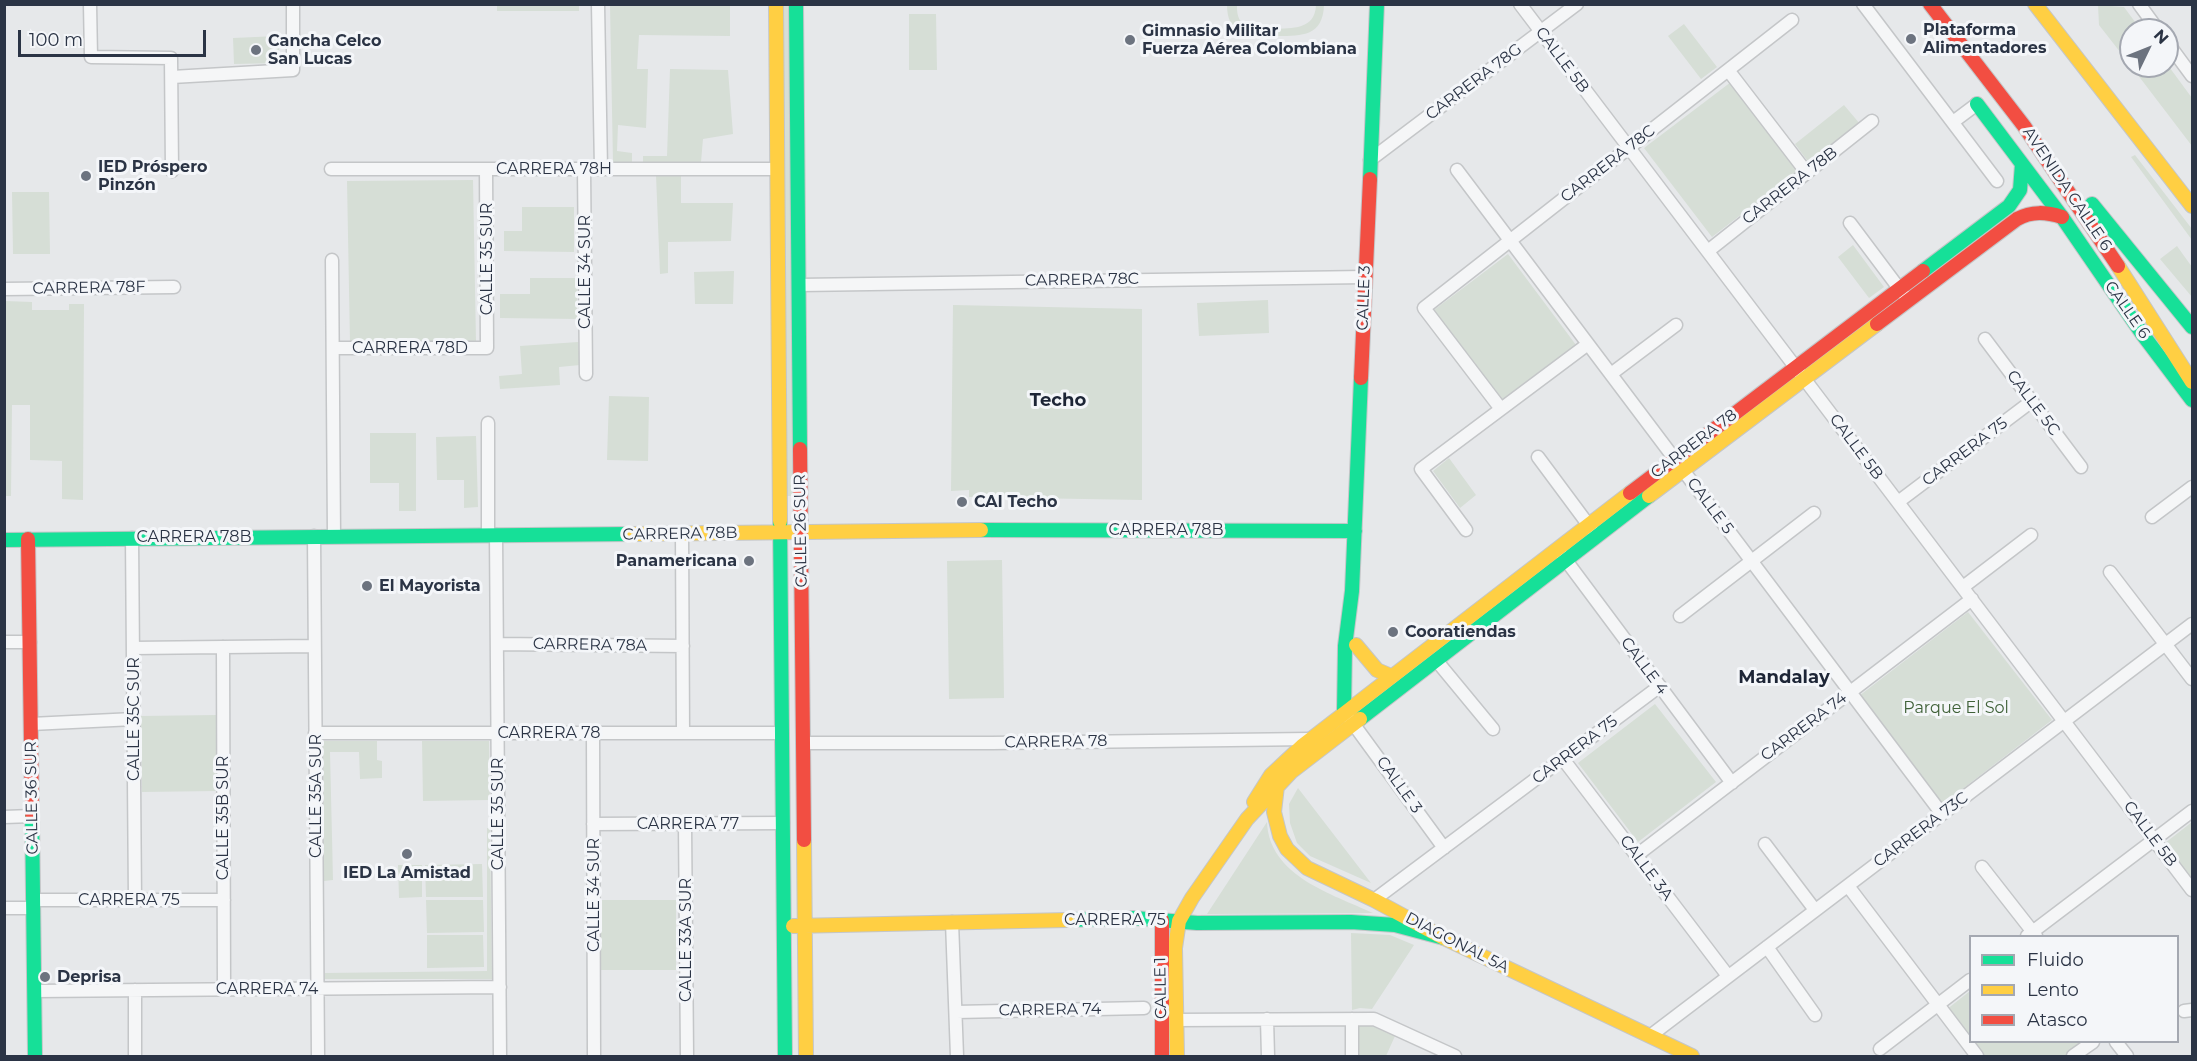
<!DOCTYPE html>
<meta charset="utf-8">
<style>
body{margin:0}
#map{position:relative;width:2197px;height:1061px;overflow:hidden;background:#e6e8ea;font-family:Montserrat,sans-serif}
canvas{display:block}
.frame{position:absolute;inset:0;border:6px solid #2b3445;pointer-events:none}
.legend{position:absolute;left:1969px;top:935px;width:210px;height:108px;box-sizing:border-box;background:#f4f6f9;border:2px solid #a4a8b1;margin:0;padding:8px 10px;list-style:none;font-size:18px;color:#2b3445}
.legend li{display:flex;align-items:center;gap:12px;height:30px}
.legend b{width:30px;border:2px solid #a4a8b1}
.north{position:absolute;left:2119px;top:18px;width:60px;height:60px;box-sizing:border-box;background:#f4f6f9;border:2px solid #a4a8b1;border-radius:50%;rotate:47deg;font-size:16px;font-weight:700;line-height:24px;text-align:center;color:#2b3445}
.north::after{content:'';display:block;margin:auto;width:21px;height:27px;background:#6c737f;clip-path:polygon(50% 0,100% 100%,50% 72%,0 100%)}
.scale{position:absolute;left:18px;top:30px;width:188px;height:27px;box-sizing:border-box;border:3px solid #2b3445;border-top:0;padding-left:8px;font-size:18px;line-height:21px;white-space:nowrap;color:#2b3445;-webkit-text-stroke:4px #f4f6f9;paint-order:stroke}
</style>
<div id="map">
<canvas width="2197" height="1061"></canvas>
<div class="frame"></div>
<ul class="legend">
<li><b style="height:8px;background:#16e098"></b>Fluido</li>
<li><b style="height:8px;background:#ffcf43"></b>Lento</li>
<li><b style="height:8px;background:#f24e42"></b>Atasco</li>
</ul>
<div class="north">N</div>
<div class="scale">100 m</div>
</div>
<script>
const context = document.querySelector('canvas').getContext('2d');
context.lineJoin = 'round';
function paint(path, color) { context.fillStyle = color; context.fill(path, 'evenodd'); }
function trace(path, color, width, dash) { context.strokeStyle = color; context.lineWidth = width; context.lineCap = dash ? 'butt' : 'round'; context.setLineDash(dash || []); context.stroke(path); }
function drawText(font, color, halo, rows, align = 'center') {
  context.font = font + ' Montserrat,sans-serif'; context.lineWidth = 6; context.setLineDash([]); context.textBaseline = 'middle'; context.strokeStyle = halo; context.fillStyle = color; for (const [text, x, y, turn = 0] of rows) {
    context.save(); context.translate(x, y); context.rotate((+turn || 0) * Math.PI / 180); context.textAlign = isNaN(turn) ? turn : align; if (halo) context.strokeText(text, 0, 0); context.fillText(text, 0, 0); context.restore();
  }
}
const green = new Path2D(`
 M497 5H579V11H497Z
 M610 5H730V36L639 35 637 69H648L646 128 618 125 617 151 632 153V164L613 163Z
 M781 5H789L795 496H786Z
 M1227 5H1237C1236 30 1253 29 1273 29 1292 28 1315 30 1316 5H1324C1323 36 1302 36 1278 36 1253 37 1227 38 1227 5Z
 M2098 5 2124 7 2141 30H2131V66L2099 25Z
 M909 14H936L937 70H909Z
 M1684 24 1717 67 1701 79 1668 36Z
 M278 36 280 63 234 64 233 38Z
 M2167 64 2192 98V146L2131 66H2167Z
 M670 69 728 70 733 134 703 139 701 162 643 164V156H667Z
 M1731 82 1799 170 1712 237 1644 148Z
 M1844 105 1860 124 1809 163 1795 144Z
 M2135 155 2192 229V240L2131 157Z
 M656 175 681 176V203H733L731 241 668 242V273L660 274Z
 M473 180 476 342 350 343 347 181Z
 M49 192 50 254H13L12 192Z
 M522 207H574V252L504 251V231H522Z
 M1853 245 1884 287 1869 298 1838 257Z
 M2177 246 2192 267V297L2160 259Z
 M1508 254 1576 345 1503 400 1434 310Z
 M734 271 733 304H695L694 272Z
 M530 278H577V319L500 318V294H530Z
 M1268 300 1269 333 1199 336 1197 303Z
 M5 301 32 302V310H69V304H84L83 500 62 499V461L30 460V405H12L11 496H5Z
 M953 305 1142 309V500L969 497V490L951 491Z
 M578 342 580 365 559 367 560 385 500 389 499 376 522 374 520 346Z
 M609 396 649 397 648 461 607 460Z
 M370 433H416V511H399V483H370Z
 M476 436 478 507 464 508V480H437L436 437Z
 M1449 458 1476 495 1460 508 1433 471Z
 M1002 560 1004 698 949 699 947 561Z
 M1968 612 2052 720 1943 804 1859 696Z
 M1655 704 1716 782 1638 842 1578 763Z
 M216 715 217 791 142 792 141 716Z
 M377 741V760L382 761V778L360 779 359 752H330L333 880 324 881 323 741Z
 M422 741H489L490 800 423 801Z
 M1298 788 1371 883 1310 856 1297 843 1290 823 1289 804Z
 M1267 822C1269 876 1332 894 1373 913L1207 914Z
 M2192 822V879L2165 843Z
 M487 828H490L492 979H325V973L487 971Z
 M482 864 483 897H426L425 865Z
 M398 865H422V897L399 898Z
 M426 900H483L484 932 427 933Z
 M601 900H676V970H601Z
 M1351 933 1390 935 1414 945 1372 1009 1360 1008 1352 1010Z
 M427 935H483L484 967 427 968Z
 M1970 991V1041L1946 1010Z
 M1370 1025 1395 1036 1386 1056H1355L1354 1026Z
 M1971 1042H2084L2065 1056H1982Z`);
const street = new Path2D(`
 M90 4 91 57 171 58 172 171
 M598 4 601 169
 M1520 4 2192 890
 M1863 4 1997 181
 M2139 4 2158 30
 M2167 42 2192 76
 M1728 70 1807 173
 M172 77 293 70V4
 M1953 122 1977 104
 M1370 160 1577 4
 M331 169H777
 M584 169 586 374
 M1457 170 1942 814
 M1850 223 1904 295
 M1708 251 1872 121
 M332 260 334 536
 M799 285 1365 277
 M4 289 174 287
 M1985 339 2081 467
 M333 348H487L486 169
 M1611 374 1676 325
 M1501 409 1424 308 1792 20
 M488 423V535
 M1538 457 1593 531
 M1898 502 2032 401
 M2152 517 2192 487
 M1466 530 1421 469 1588 344
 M682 534 683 733
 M496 535 500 1056
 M314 536 318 1056
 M132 538 135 900
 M1562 555 1732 783
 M2110 572 2192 679
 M1963 587 2031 535
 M1680 616 1814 513
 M4 642H30
 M497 644 683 646
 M223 647 224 989
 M133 648 314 646
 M1436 660 1493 729
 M1349 718 1444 848
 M31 724 134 719
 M315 733H782
 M593 733 594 1056
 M803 743H992L1310 739
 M1563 759 1728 976
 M4 817 32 816
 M593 824 783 823
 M685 824 687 1056
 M1765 844 1815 910
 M1637 855 1972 599
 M1982 867 2036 936
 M1848 886 1977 1056
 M33 900H224
 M1374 900 1660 686
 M4 908H33
 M952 922 957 1056
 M2027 936 2192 811
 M1767 947 1815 1015
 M135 990V1056
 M35 991 500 987
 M2184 1011 2192 1010
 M956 1012 1144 1008
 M1267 1019 1268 1056
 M1352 1019V1056
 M1176 1020 1374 1019 1455 1056
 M1650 1036 2192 624
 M2116 1042 2127 1056
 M1880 1049 1970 980
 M2073 1056 2093 1042`);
const fast = new Path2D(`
 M796 4 800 449
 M1977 104 2062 217 2143 335 2192 400
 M1370 179 1377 4
 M2092 204 2192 327
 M1923 271 2009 206 2020 190 2022 164
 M780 521 785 1056
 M981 530 1355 531
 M4 540 632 534
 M1344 712 1345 646 1352 591 1361 378
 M1360 719 1649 496
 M32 814 35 1056
 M1068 920 1134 918 1197 923 1351 922 1395 925 1444 938`);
const slow = new Path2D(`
 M776 4 780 521
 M2035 4 2192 206
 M2118 266 2192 382
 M1649 496 1877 324
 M632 534 981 530
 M1356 645 1377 670 1391 676
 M1277 786 1274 812 1280 836 1287 849 1307 868 1374 900 1444 938 1692 1056
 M1254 802 1271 775 1302 746 1630 493
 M804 840 806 1056
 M793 926 1068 920
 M1177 1056 1175 948 1179 921 1192 898 1247 819 1291 772 1360 719`);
const jam = new Path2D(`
 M1930 4 2024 126 2118 266
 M1877 324 2017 219C2032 211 2046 212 2062 217
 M1361 378 1370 179
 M800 449 804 840
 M1630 493 1923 271
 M28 539 32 814
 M1162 920V1056`);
const markers = [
 [1911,39,6,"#6c737f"],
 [1130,40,6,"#6c737f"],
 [256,50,6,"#6c737f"],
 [86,176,6,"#6c737f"],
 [962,502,6,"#6c737f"],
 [749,561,6,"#6c737f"],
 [367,586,6,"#6c737f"],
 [1393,632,6,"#6c737f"],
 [407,854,6,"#6c737f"],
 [45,977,6,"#6c737f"]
];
const poiNames = [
 ["Plataforma",1923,30],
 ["Alimentadores",1923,48],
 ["Gimnasio Militar",1142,31],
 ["Fuerza Aérea Colombiana",1142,49],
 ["Cancha Celco",268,41],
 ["San Lucas",268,59],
 ["IED Próspero",98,167],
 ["Pinzón",98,185],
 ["CAI Techo",974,502],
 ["Panamericana",737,561,"right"],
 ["El Mayorista",379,586],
 ["Cooratiendas",1405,632],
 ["IED La Amistad",407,873,"center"],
 ["Deprisa",57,977]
];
const streetNames = [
 ["CALLE 5B",1562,60,53],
 ["CARRERA 78G",1474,82,-37],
 ["CARRERA 78C",1608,164,-38],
 ["CARRERA 78H",554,169],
 ["CARRERA 78B",1790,186,-38],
 ["AVENIDA CALLE 6",2067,189,56],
 ["CALLE 35 SUR",487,259,-90],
 ["CALLE 34 SUR",585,272,-90],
 ["CARRERA 78C",1082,280,-1],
 ["CARRERA 78F",89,288,-1],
 ["CALLE 3",1364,298,-88],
 ["CALLE 6",2127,310,55],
 ["CARRERA 78D",410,348],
 ["CALLE 5C",2033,403,53],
 ["CARRERA 78",1694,444,-37],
 ["CALLE 5B",1856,447,53],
 ["CARRERA 75",1965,452,-37],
 ["CALLE 5",1710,506,53],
 ["CARRERA 78B",1166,530],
 ["CALLE 26 SUR",801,531,-91],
 ["CARRERA 78B",680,534,-1],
 ["CARRERA 78B",194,537],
 ["CARRERA 78A",590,645,1],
 ["CALLE 4",1644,666,53],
 ["CALLE 35C SUR",134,719,-90],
 ["CARRERA 74",1804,727,-37],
 ["CARRERA 78",549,733],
 ["CARRERA 78",1056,742,-1],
 ["CARRERA 75",1575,750,-37],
 ["CALLE 3",1399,785,54],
 ["CALLE 35A SUR",316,796,-90],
 ["CALLE 36 SUR",32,798,-91],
 ["CALLE 35 SUR",498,814,-90],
 ["CALLE 35B SUR",223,818,-90],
 ["CARRERA 77",688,824],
 ["CARRERA 73C",1921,830,-37],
 ["CALLE 5B",2150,834,53],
 ["CALLE 3A",1646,868,53],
 ["CALLE 34 SUR",594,895,-90],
 ["CARRERA 75",129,900],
 ["CARRERA 75",1115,920],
 ["CALLE 33A SUR",686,940,-90],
 ["DIAGONAL 5A",1457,943,27],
 ["CALLE 1",1161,988,-91],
 ["CARRERA 74",267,989],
 ["CARRERA 74",1050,1010,-1]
];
const parkNames = [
 ["Parque El Sol",1956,708]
];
const neighbourhoodNames = [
 ["Techo",1058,401],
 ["Mandalay",1784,678]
];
paint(green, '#d6ded6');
trace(street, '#c4c6c8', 15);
trace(fast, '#c4c6c8', 16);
trace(slow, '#c4c6c8', 16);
trace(jam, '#c4c6c8', 16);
trace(street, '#f5f6f7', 12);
trace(fast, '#16e098', 14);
trace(slow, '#ffcf43', 14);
trace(jam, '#f24e42', 14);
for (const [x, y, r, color] of markers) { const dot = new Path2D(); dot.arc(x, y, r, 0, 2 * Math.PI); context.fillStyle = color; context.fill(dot); trace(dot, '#f4f6f9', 2); }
drawText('bold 16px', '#2b3445', '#f4f6f9', poiNames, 'left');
drawText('16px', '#2b3445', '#f4f6f9', streetNames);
drawText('16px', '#3f6138', '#f4f6f9', parkNames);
drawText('bold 18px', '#1d2536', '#f4f6f9', neighbourhoodNames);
</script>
